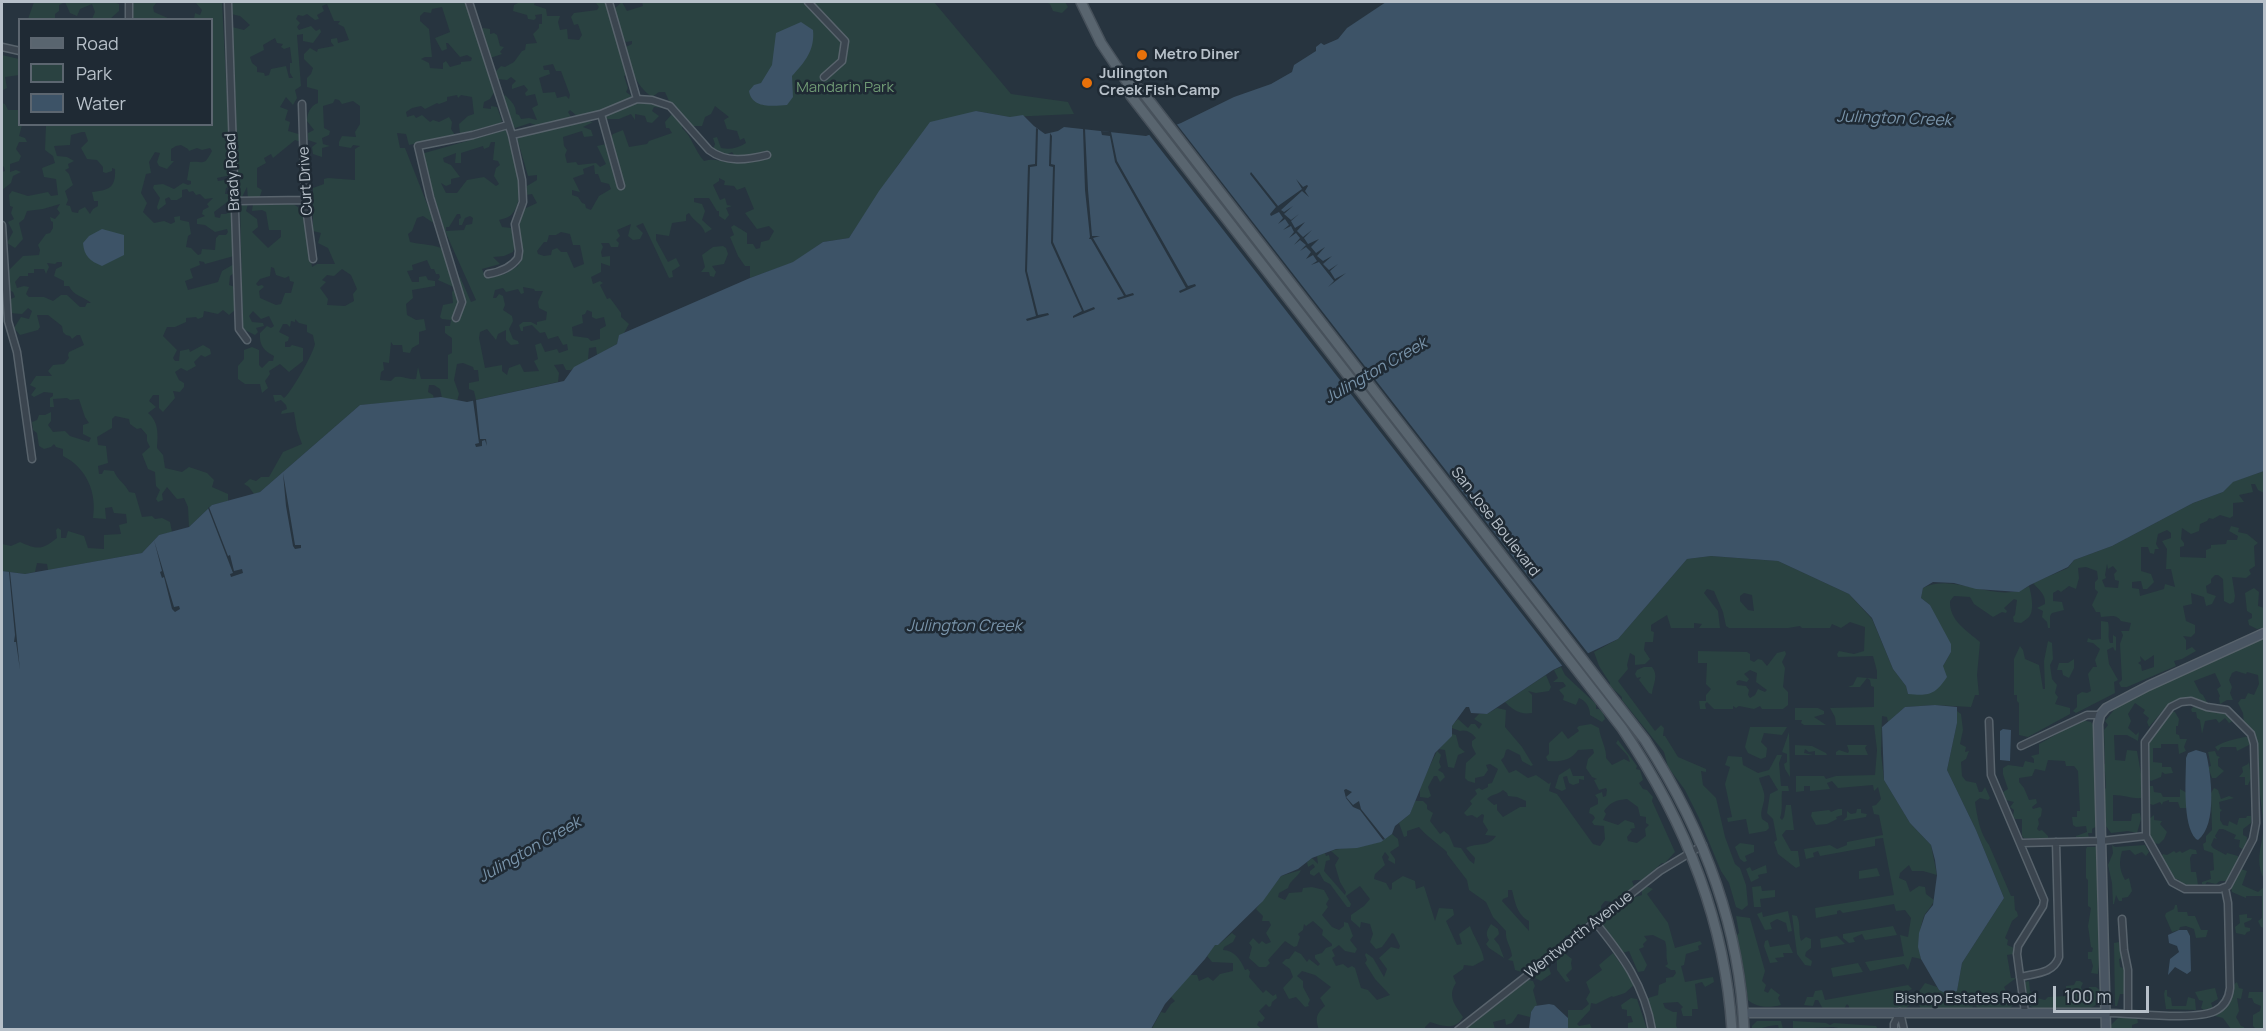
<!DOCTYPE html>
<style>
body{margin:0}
#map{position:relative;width:2266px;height:1031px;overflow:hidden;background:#27343f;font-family:Manrope,sans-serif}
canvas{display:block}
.frame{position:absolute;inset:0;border:3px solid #b7c0c9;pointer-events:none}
.legend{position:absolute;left:18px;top:18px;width:195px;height:108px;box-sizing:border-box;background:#1f2a34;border:2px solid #5c6670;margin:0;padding:8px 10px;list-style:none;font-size:18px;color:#b7c0c9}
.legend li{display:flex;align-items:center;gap:12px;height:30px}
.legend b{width:30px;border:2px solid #5c6670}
.scale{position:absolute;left:2053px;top:986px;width:96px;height:27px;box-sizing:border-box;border:3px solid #b7c0c9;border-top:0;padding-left:8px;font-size:18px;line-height:21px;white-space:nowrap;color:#b7c0c9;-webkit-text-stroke:4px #1f2a34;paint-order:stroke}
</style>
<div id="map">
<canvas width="2266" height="1031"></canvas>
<div class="frame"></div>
<ul class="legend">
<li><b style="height:8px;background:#59656f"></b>Road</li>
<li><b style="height:16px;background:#2a4241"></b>Park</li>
<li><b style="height:16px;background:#3d5367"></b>Water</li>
</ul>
<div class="scale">100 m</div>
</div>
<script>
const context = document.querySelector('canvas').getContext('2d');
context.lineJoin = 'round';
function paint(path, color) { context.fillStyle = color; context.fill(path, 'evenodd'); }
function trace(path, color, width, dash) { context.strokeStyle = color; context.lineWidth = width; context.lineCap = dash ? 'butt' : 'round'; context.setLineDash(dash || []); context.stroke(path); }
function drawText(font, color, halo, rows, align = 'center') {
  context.font = font + ' Manrope,sans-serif'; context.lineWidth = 5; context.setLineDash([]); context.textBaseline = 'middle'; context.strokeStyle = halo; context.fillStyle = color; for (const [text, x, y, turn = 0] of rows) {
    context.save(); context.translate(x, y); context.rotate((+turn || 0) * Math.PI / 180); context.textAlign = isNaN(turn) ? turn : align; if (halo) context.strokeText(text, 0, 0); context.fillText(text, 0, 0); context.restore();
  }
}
const green = new Path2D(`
 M34 2H114L119 4V11L110 19H92L95 12 92 4 80 9 77 16 70 13 65 2 59 5V11L55 14V19H28Z
 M132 2H157L153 7 154 12 170 19 132 20Z
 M199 2H222L231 175 217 178 218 181 231 179V186L226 188 225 194H231V199L214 212 215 217 220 218 221 214H226L232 210 234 256 205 264 204 262 199 261 200 265 190 269 193 278 185 281 188 290 218 282 222 271 234 264V273L230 276 229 285 235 287V310L229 315 223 310 218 314 204 311 203 317 198 319 196 317 186 318V322L175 327H167L163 336 177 350 173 358 175 361H179L180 351 189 349 190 352 203 345 210 349 211 354 205 357 201 355 194 362 196 366 187 371 181 368 175 372 179 380 184 383V387L180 392 173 391 175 398 163 412 159 408V395H153L149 401 156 407 148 413C159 422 158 435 157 448L163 455 165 468 182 472 189 467 207 473 214 480 212 487 228 494V501L212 505 189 527 188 507 184 498 177 499 167 487 162 494 163 500 158 502 156 499 160 490 156 486 155 472 148 469 142 454 150 447 147 441V435L141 428 137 429 130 424 129 419 115 416 112 419V428L97 437 98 445 106 446 108 463 98 466 99 474H102L104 470 114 471C117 480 125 483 129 492L135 493 142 517 152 516 155 519 162 518 170 522 172 532 159 535 142 553 48 570 47 564 37 563 35 572 25 574 2 571V544L11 546 20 542C38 550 42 550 57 538L56 530 58 528 61 530V538H66L68 531 84 536 88 548 104 549V535L121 534 119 525 127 523 126 514 114 513 112 507 105 508 106 519 93 518C97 493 87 468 63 456V449L56 447 54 444 51 447 44 449 39 446 37 433 33 430 32 422 37 420 39 415H45L51 412V421L48 425 53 432 65 431 70 436 89 442 91 438 83 434V425L89 423 85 417 79 399 70 400 67 398 53 399 54 407H50V398L53 396V393L44 392 34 397 31 395 36 388 30 385 36 376H52L48 371 53 365 64 364 69 358 68 355 69 352 84 345 80 335H77L72 339 70 336 66 335 63 332 62 326 48 315H37L40 327 38 330 20 335 14 328 21 317 29 319 32 311 28 308 22 314 10 313 9 300 15 297 13 292 9 290 8 271 23 256 39 255 40 250 38 245 46 234 50 233 53 228V222L51 221 50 217 55 219 60 213 57 209 60 204 43 209 27 211 24 219 19 223 23 239 15 248 7 243 13 232 8 222 14 219 11 213 13 207 10 206 9 195 12 191 28 196 48 192 51 196 58 195 56 179 44 177 42 168 55 163 53 156 45 150 46 125 212 124V20L194 19 195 13 200 15 202 10 196 3ZM82 132H85L88 141 81 148 87 159 97 160 103 167V172L106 173 112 171V168L115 169C116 189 108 190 92 192L94 201H98V206L93 209 90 214 85 207 79 210 78 213 72 212 70 206 66 205 68 200 65 191 73 185 69 174 65 170 69 168 68 164 74 161 67 157 57 156 54 146 70 145 71 135ZM181 145 188 149 189 151 197 148 202 150 210 148 212 151C203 168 204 160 190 162L187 180 191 181V184L188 185 183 183 174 189 163 184 154 185 153 188 160 198 157 207 158 210 166 204 165 199 169 197 171 200H177L182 197V190L187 189 189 192 193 191 196 195 200 194 205 199 213 198 207 204 209 207 203 210 202 214 205 216 197 219V224L205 225 215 232 227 229 228 232 226 235H219L216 238 215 250 202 249 201 254 198 255 191 248 186 247 188 236 191 234 189 222 180 220V216L174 217 175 222 171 224 164 221 154 223 143 212 147 203 141 193 146 174 151 173 149 162 155 152 160 153 157 162 159 166 167 169 174 161H171V149L176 146ZM57 262H62V266L56 269 54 276 64 281V286H69C73 296 85 297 91 303H87L85 307H80L67 295H61L53 301 44 297H29L26 294 29 287 24 286 17 288 15 282 20 276H28V273H34V269H44L46 274 49 267 47 263 55 264Z
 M230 2 467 3 495 91 490 99 484 102 483 108 491 109V106L497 107 502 121 500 123 460 134 459 124 468 116 474 114 472 97 461 95 458 98 457 95 447 97V101L439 104 437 103 425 109 421 106 412 108 406 112 407 117 414 115 416 118 422 115 430 122 433 120 439 122 449 117 452 122 451 129 455 135 409 145 406 134 397 133 400 148H405L435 224 423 216 417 218 412 231 408 234 410 242C423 245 434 244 446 250L452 267 450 277 455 281 460 277 471 302 476 300 445 231 421 154 506 130C511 150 529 196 512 214 510 217 503 219 499 220L502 227 511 228 515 245 513 252 504 256 493 257 500 264 482 269 486 278 505 274 518 266 522 254 518 227 524 209 537 203 532 194 526 195 527 186 537 180V175L528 176 517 138 585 121 593 122 583 127 591 130 593 136 584 137 582 131 563 137 564 146 567 150 565 155 567 163 576 162 578 165 596 163 600 167 606 164 597 146 606 144 619 189 624 187 611 137 613 134 623 130 629 147 647 144 649 141 672 133 669 128H666L665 122 672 114H676L684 124 682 128C693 138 694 150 704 161 714 158 719 161 728 162 741 165 756 161 768 157L767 152 755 156H735L732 152 724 156 713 150 715 144 713 138 717 137 721 148C730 150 738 148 746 143L744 138 740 140 737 131 727 129 724 120 729 117 715 106 711 114 705 117 702 126H693L669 101 665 92H659L652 97C634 84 631 68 626 47L632 44V41L626 42 622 39 614 9 622 2 627 11 643 6 642 2H934L1011 94 1068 102 1074 114 1010 117 976 111 900 162 849 238 823 242 794 262 750 278V266H745L738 256 730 237 734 235 731 227 734 225 747 233V244H753L756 249 760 248 761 242 769 240 774 231 769 226 757 229 745 213 754 209 745 187 737 190 734 186 724 185 725 181 719 178V181L713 185 720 200 725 198 727 205 732 206 726 208 729 215 725 220 719 216V211H717L709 198H694V202L702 204 705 211 702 220 712 229 705 233C703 224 693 221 689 213L686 215V221L672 223 669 236 656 234V240L668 262 676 258 680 266 672 271 673 277 669 278 643 223 636 226 643 233 640 239 633 240 628 236 631 224 617 230 620 236 616 240 619 243 618 247H611L609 243H601L603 247 601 252 602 257 610 256V266L601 263V272L591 277 593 284 600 281 603 283 600 285 607 299 610 298 621 313V317L629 324 624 333 619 336 617 344 597 355 596 347 589 348 588 360 571 370H566L563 364 554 365 559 373 558 382 476 400 474 391 469 389V383L479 381 478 370H474L473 367 463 363 457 364 454 380 459 394 457 401 442 398 440 389 434 385H429L428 392 433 395 434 399 360 405 260 492 254 494 249 487 244 484 250 479 256 481 261 477H269L283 452 302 444 297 430 294 412 281 414 282 411 287 409 286 405 281 400 275 402 273 395H281L284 398C291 393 313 354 315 344 315 344 313 336 313 335L307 332V325L299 323 295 319V322L291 321 290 327 287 324H283L279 332 289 337 288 341 285 342V347H290L292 345 303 348V361L289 372 280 364 269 371 270 374 265 381 268 388 262 393 260 384H245L238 379V366L244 359V350L252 347 259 350V365L262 368 269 361H273L274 356C264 351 259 345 260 333L267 326 271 328 274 326 269 316 261 319 253 311 249 316 252 322 263 323 264 326 256 328 258 332 255 335 243 329 240 204H248L246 211 257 219 258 227 252 232 268 248 281 237V230H269L266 212 262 210 252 211 253 204 290 202 304 211 312 267 317 264H335L328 248 318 243 321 233 313 231V188L324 184V179L328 178 355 180V149L360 146 353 145 351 148 339 146V142L342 136 356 137 355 132 360 124V106L353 101 342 104 339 100 335 99 333 103 323 106 324 128 330 131 329 135 322 138 323 144 330 146 322 148V157L313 154 312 147 317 143 308 140V133L314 130 307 121C307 114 310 106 318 103V90L307 87V78L311 74 313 68 304 59V54L310 48 317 52 318 49 334 46 331 42V39L337 38 338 43 349 40 344 27 338 24 340 21H334L327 4 322 6 324 11 317 15 319 19 315 20 307 14 303 16 298 15 296 19 300 23 297 27 299 30 311 26 316 31 320 29 321 32 313 43 303 41V34L297 35 301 86 295 90 297 98 293 105 286 97 280 107 288 110 285 120 290 122 288 131 302 135 301 142 295 140 273 158 271 154 264 158 266 163 257 168V187L262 190 259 199H248L247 187 242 197 238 198 232 27 244 30 250 25 240 16 231 14ZM442 7 450 32 435 38 442 51 447 49 446 43H448L460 57 467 55 472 58 471 61 461 62V64L450 67 446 61 443 63V69L430 68 429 63 421 59 425 57H432L429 29 420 21V16L424 12 431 13 432 9ZM275 38 277 43 283 44 281 47 284 49 290 47 292 63H290V73L293 78H289L286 66 271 69 269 75 265 76 264 73 257 72V67L252 63 250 57 264 50 263 45ZM491 142H495L493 160 498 161 500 165 496 168 494 176 499 184 496 186 484 177 467 180 457 193H446L441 183 446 186 451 184V179L460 177 451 165 444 162 443 158 456 153 455 163H461V153L483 146 484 149 489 147ZM594 165 595 174H598L601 182 609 184 611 189 599 196 591 210 586 208 585 204 582 203 578 197 572 195V190L580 192 573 178 584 174 583 169ZM457 214H460L461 218 459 219V225H462L465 218 470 216 473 218 472 224 466 225 464 230 446 231V227H449ZM561 232 570 234 573 245H580L584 264 574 268 567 252H561L557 248 552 250 551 255 544 256 538 254 537 251 544 242H547L549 235H556ZM427 260 431 269H434L436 274H439L440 277 438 280 456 288 452 292 453 303 443 305 440 317 442 319 451 320 450 326H445V333L452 338V353L448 355V379H421L418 367 416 379C408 380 404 376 395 377L391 381 380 380 381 372 384 370 383 362 389 363 391 342 393 345H402L403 352 410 353 412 348 419 344V332L426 330 424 319 416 320 407 315 406 304 413 298 412 290 435 286V281L428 280 426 276 419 277V282H412L407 271 413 270 412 265ZM271 267 274 268 276 275 285 278 289 276 290 281 294 282 291 293H285L281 304 276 305 260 298 259 291 264 287 262 285 258 286 256 284 260 279 270 276ZM342 269 351 275 357 289 353 294 354 301 345 306 327 305 328 299 320 288 326 282 322 280 327 275 334 276ZM523 287 534 289 535 291H543L538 302 539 308 547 312 546 320 537 322V325L531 322H523L519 325 521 331H523V327L532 325 540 333 545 332 548 339 558 336 563 345 567 344 568 350 559 353 557 349 545 352 541 343 535 345 538 359 534 361 539 371 524 372 520 364 509 368 507 375 502 371V365L485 368 479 338 480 332 487 329 496 340 498 334 506 330V340L511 345 519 344 518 341 513 339 509 329 513 321 512 316 503 310 505 305 503 296 499 294 496 298H493L495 290 503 288 506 292 518 289 521 294 524 293ZM587 310 592 312V317L596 319 604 317 606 326 600 329V339L591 341 588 338 573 336 572 327 583 323 582 315 585 314Z
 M520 2H535L534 5 546 9 547 16H560L558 22 560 30 567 29 568 39 579 40 582 35 578 24 574 25 571 17 574 13 597 10 599 7 596 3 607 2 626 75 624 76 628 88 626 92 633 97 601 110 577 116 570 110 568 112 571 117 538 126 530 123 515 128 512 127 502 97 505 95C511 101 516 105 516 114L519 115 521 119 529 118 537 120 532 108 538 105 535 94 526 96 525 93 528 90 524 85 512 89V85L516 81 511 77 507 80 498 79 496 71 501 66 505 67 514 62 522 51 525 50 526 44 537 43 533 34 539 28V24H542V14L535 15 536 18 534 20 528 19 527 15 513 11 514 5ZM553 64 556 71H561L570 95 569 99 566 96 557 98 555 92 543 93 539 78 550 74 549 70H544L543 66Z
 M1045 2H1065L1068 7 1062 13 1053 11 1050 4Z
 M483 28 490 29V34L494 33 497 35 500 46 504 47 500 52 502 54 490 58 481 31Z
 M2 55 19 59V75L5 77 7 88 3 90 2 88Z
 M637 101 666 106 665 108 654 107 652 111 659 116 652 123 647 122 645 116 635 114V120L631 114 619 119H605L604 114Z
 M2 103 5 104 8 110H19L20 124 22 125 19 136 25 138 27 142H19L16 149 21 156 19 161 10 164V172L16 170 21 172 13 176 11 183 2 190V172L5 171 4 167 2 165Z
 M723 246 726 248 728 254 724 264 712 266 716 272 714 277 710 276 709 272H701L705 267 702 255 713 247Z
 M2264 471V493L2258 490 2255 484H2251L2253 492 2239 495 2244 502 2233 503V516L2230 518 2220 515 2213 519 2209 518 2207 521 2200 524 2199 531 2191 534 2182 528 2181 539 2184 543V546L2180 547V557L2206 558V550L2211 548V545L2226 544 2227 540H2237L2238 536 2229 531 2231 526 2239 528 2238 532 2247 534 2258 543 2254 546 2255 566 2249 570 2251 574 2246 578 2232 577 2235 596 2234 602 2230 604 2224 601 2223 579 2218 575H2215L2211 579V583L2206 586 2207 593 2216 596 2212 604 2206 606 2204 597 2191 593 2192 604 2183 606 2186 621 2195 625V633L2191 637 2183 636 2186 640V650L2192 647 2196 651 2182 659 2174 661 2176 666 2127 687H2121L2119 683 2122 680 2120 644 2123 635 2121 631H2129L2131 623 2121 621C2116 613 2108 617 2101 617L2100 612H2096L2092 605 2098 592 2095 589V582L2098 579 2097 571 2086 567 2078 568 2079 578 2076 589 2069 586 2061 592 2058 590 2053 593V601L2062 602 2064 610 2052 613 2050 616V628H2048L2047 622 2042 617 2043 611 2037 608 2045 604C2046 594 2038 589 2033 583L2068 568 2074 560 2112 546 2193 503 2223 492 2232 482ZM2167 530 2171 533V538L2162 541 2167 549 2166 569H2171L2175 587 2165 584 2164 589 2140 596 2139 589 2132 588V582L2141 581 2143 589H2147L2154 582 2151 574 2141 571V547H2148L2150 553 2154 554 2155 549H2159L2156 544 2158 534ZM2107 564 2108 569 2113 566 2117 571 2114 574 2115 580 2119 581 2118 588 2105 587 2102 580 2106 578 2105 575ZM2154 655V667L2142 671 2141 665 2138 663 2141 661 2140 656 2145 661Z
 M1711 556 1778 561 1849 594 1872 619 1893 669 1906 686 1908 694 1943 666 1951 652 1930 605 1921 598 1923 588C1955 571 1998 606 2029 586 2031 593 2035 610 2029 617 2027 619 2024 621 2021 623L2014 622 2013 617 2015 615 2017 600 2014 599 2004 608 2007 611 2006 613 2002 612 1993 617 1974 604 1970 597 1954 596 1950 601C1949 620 1966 630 1980 642L1977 675 1979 695H1975L1971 707 1935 705 1905 707 1888 722 1887 717 1882 716 1881 753 1884 780 1910 823 1931 845 1937 875 1923 871H1912L1909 865 1900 873 1899 878 1906 881 1910 892 1919 886 1925 887 1926 894 1934 900C1932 907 1927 910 1924 916 1919 930 1918 946 1921 959L1912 957 1908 970 1904 964 1870 971 1865 962 1904 956 1900 935 1908 937 1911 918 1905 910 1896 911 1894 904 1843 913 1840 910 1837 911V914L1816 918 1815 908 1894 895 1883 838 1875 839V846L1820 856 1818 851 1813 853 1814 857 1806 859 1804 849 1830 845 1837 849 1847 845V842L1883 835 1879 815 1874 814 1872 806 1876 805 1881 799 1878 787 1874 791 1873 785 1838 788 1832 781 1827 783 1830 789 1810 791V786H1804V791L1796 792V776H1824L1826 779 1836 776 1875 775 1877 750 1874 725H1836L1835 717 1830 708 1874 707V687L1871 686 1870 680 1867 678 1860 687H1848L1853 685 1857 677 1877 679V671L1873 656 1838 657 1837 654 1839 651 1854 654 1864 651 1865 627 1850 622 1841 628 1832 624 1830 628H1802L1800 626 1788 628H1729L1726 626 1723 612 1714 591 1707 589 1704 593 1718 611 1720 628H1699L1702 624 1694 623V628H1671L1667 615 1651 625V631L1654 632 1653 642H1645L1644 650 1650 659 1645 664 1635 665V656L1630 653 1627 665 1628 669 1618 681 1655 731 1661 725 1664 728 1663 736H1665L1678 757 1706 769V772L1701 771 1703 785 1716 798 1725 837 1735 864 1740 868 1746 885 1748 905 1742 910 1736 907 1729 883 1721 871 1699 818 1685 790 1668 767 1664 752 1622 700V697L1610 686V683L1599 666 1594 652 1618 639 1687 559ZM1744 593 1752 595 1754 611 1748 610 1740 601V596Z
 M2254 588 2259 592 2258 606 2264 608V628L2257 629 2249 625 2248 620 2252 618V614L2247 611 2245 593Z
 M2101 621 2108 622C2110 630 2107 636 2110 643H2113V635L2116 637V650L2115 651 2113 647 2107 650 2109 664 2118 680 2114 682 2115 693 2076 713 2073 711 2077 707V695L2082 692 2087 693 2091 691 2088 674 2093 667H2097L2095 660 2100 649 2093 643 2087 642 2088 638 2092 640 2101 639Z
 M2264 639V879C2257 866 2259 854 2262 840 2266 823 2258 785 2256 766 2256 757 2257 747 2255 738 2253 731 2249 728 2244 724L2243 713 2238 703 2241 699H2245L2248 693 2254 695 2259 684 2258 675 2247 672 2246 674 2236 671 2232 673 2229 680 2232 687 2230 693 2233 700H2227L2220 704 2219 698 2220 696 2217 689 2221 686 2215 673 2194 681 2200 693 2203 695 2208 704C2173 691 2172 701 2149 727L2147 722 2149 718 2143 713 2145 710 2135 703 2128 714 2131 721 2128 728 2136 735 2139 732 2138 741 2127 735H2114L2115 760 2125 761 2127 750 2137 751 2141 774V798C2133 799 2124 795 2113 795V821H2131L2132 814 2140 813 2141 819 2137 833 2128 831 2111 833 2106 826 2103 791 2106 788 2105 772 2103 770V764H2105L2104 730 2108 725 2105 721 2118 705 2151 687 2255 641Z
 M2048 641 2052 643 2053 659 2050 665 2052 679 2057 685 2055 693 2058 697 2055 704 2070 708V714L2028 737 2019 735V703L2017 701V695H2014V659L2020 646 2023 650 2025 659 2039 665 2043 689H2045L2044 661Z
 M1698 651 1747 652 1750 654V660L1754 662 1758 659 1762 660 1767 666 1777 653 1785 651 1786 654 1782 662 1785 668 1783 687 1788 692V705L1783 709H1762L1760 706 1754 709 1739 706 1736 708 1733 706V709H1714L1707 702 1705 704 1706 709H1700L1699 701H1706V695L1711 689 1706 684 1707 663H1698ZM1750 670 1757 673 1756 682 1767 690 1765 692 1758 689 1755 695 1750 698 1748 695 1749 690 1746 686 1737 685 1736 682 1739 680 1747 682 1749 679 1744 674Z
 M2074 659V668L2069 678 2063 675 2062 670H2057L2059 663H2068Z
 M1561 667 1565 675 1596 704V709H1599L1603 713 1605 719 1602 722 1590 715C1590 707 1586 701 1579 698L1576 705 1563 700 1564 696 1559 690 1566 686 1563 682H1553L1558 678 1554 670Z
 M1644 667H1652C1659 676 1653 684 1652 694L1649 693 1639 680 1641 677 1637 678 1635 674 1637 670Z
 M1546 675 1551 687 1549 691 1536 693 1528 691 1532 695V713C1520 715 1513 710 1505 702Z
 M2196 705 2212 712H2226L2235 720 2229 723 2225 718 2219 723 2216 719 2205 721 2202 734 2200 720 2197 718 2196 712H2192L2191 709Z
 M1497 708 1506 710 1505 727 1522 747 1533 765 1531 766 1522 761 1520 755 1508 749 1506 750 1504 757 1501 760 1509 773 1516 770 1528 778 1536 775 1549 784 1551 782 1549 791 1557 794 1593 844 1600 846 1605 839 1604 826 1594 825 1592 822 1595 818 1593 815 1589 813 1590 808 1598 804V799L1595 795 1602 792 1603 797 1606 796 1607 790 1606 788 1599 790 1594 780 1597 779 1592 777 1586 768 1588 759 1594 753 1593 749 1578 750C1571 761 1559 762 1548 761L1546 757 1549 754V743L1562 731 1568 739 1579 731 1577 728 1579 726 1591 724 1599 728C1600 738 1607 749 1606 758L1612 765 1624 759 1630 762 1628 756 1616 743 1618 740 1637 766 1636 769 1640 770 1643 780 1639 783 1643 789 1647 790 1653 797 1652 801 1675 852 1665 863H1662L1642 880H1635L1632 881 1634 886 1614 902 1605 901 1601 906V909L1583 926H1580L1573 934 1565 936V941L1539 963 1532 962 1522 972 1515 970 1513 961 1508 960 1512 956C1511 946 1505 941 1506 931L1493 917 1486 902 1469 890 1467 880 1447 854V852C1440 845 1426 836 1419 827L1407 831V836L1404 837 1399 823 1410 814 1415 801H1423L1427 805V809L1433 813 1430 821 1440 834 1444 831 1449 835 1454 847 1461 848 1469 860 1474 864 1475 858 1466 848C1477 842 1488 848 1496 836L1485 835 1488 830 1483 822 1484 815 1482 814 1477 818 1472 815 1467 816 1464 813 1472 804 1470 801 1477 794 1475 790 1479 788 1482 790 1488 787V784L1492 783 1498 769 1490 764 1486 765 1488 770 1484 776 1475 778V783L1468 781 1465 778 1466 763 1476 754 1472 746V741L1476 738C1472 733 1466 729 1460 731L1452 728 1451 726 1458 719 1468 728 1471 724H1475L1479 729 1482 724 1474 719 1479 714H1487ZM1503 790 1507 793 1508 796 1517 797 1526 801V807H1520L1503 817 1497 810V804L1494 805 1487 799C1491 794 1498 795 1503 790ZM1627 799 1638 807 1640 816 1646 817V823L1649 825 1645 829 1646 836 1637 843 1628 841 1627 837 1632 831 1630 829 1635 828 1634 823 1625 820 1618 825 1603 820 1606 814 1604 811C1610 802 1617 800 1627 799ZM1508 890H1512C1515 902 1517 915 1529 921V931L1502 901 1503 899 1508 897Z
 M1795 708H1818L1824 711V714L1814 717 1826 725H1804L1801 723 1802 720H1795Z
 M1957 711 1961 714 1963 730 1960 744 1966 747 1965 752 1969 751 1966 759 1961 762 1962 776 1966 781 1976 783 1979 792H1982L1985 787 1990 798 1988 800 1980 798 1975 802C1977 816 1980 834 1989 845L2011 896H2014L2015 910 2017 912 2018 916 2012 921 2005 938 2008 940 2007 945 2014 948 2013 954 2007 955 2011 978H2016L2004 987 2008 995 2019 994 2018 1000H2011L2012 1006 2009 1009H1979L1976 1006H1973L1972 1009H1920V1006L1916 1004V996L1925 983 1937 987 1939 990 1957 991 1962 963 2004 898 1976 830 1947 770 1957 723Z
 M2171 711 2175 712 2179 719 2178 726H2176V734L2179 735 2180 739H2187L2184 747 2186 751 2179 754 2178 744H2161V748H2153V762L2162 763V767H2171L2173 773 2165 774 2162 772 2161 777 2151 781 2147 778V747L2158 730V726Z
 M2082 720 2091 722 2094 727 2097 826 2092 829V833H2088L2089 838 2076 839V836L2087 832 2086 826 2076 827 2073 825 2072 817H2077V811H2080L2078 771 2074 766H2066L2065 761 2048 760 2045 771 2035 769 2032 776 2019 778V782L2024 788 2029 800 2036 799 2037 803 2032 807 2033 809 2040 807 2042 809 2041 816 2038 819 2039 824 2037 829 2039 831 2042 830 2048 836V839L2024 838 2022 836V819H2015L2013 816 2014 810 2010 807 2014 802 2006 800 2003 792 2008 789 2003 774V768L2008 765 2023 767 2025 761 2034 763V759L2031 756 2039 754V744Z
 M1750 727H1787L1782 735 1764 733 1761 742 1767 748 1766 757 1761 759 1748 753 1745 747Z
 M1789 732 1790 777 1785 769 1784 764 1787 762V754L1782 752Z
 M1452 734 1456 735 1459 747 1465 752 1458 755 1454 768 1448 767 1445 750 1439 749Z
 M2249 736 2253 743 2237 751 2236 747H2221L2218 751 2215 747C2226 740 2237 739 2249 736Z
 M1795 745 1812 746 1826 753 1827 755H1815V751L1809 752 1805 749 1804 753 1813 755H1795Z
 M1847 745H1867L1865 748 1868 755H1836V752L1839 750 1848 753 1849 751Z
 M1437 751 1441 755 1439 762 1441 767 1438 770 1443 773 1445 777 1440 782 1437 776H1434L1428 787 1431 796 1428 798 1420 797V786Z
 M2215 751 2217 756 2220 757 2218 759V766L2224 771 2216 778H2212L2208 767 2211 766 2208 752Z
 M1777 755H1782L1779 763 1781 786H1788L1789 791H1782C1781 800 1783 809 1780 818L1782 820 1784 817 1786 805H1791L1794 830H1786L1782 835 1791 851H1798L1800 866 1796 868 1778 854 1774 842 1777 840 1773 819 1767 813 1770 794 1778 790 1769 775 1759 778C1760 783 1763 788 1764 793 1766 803 1759 810 1762 819L1768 823 1769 828 1766 831 1749 834 1746 819 1728 822 1727 818 1732 817 1725 784 1730 767 1725 765 1728 756 1742 757 1743 765 1758 773 1769 770Z
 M2249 762 2251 778 2248 785H2245V777H2239L2243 772 2242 767 2248 764Z
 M1570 768 1573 776H1584V780L1579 779V783L1573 785 1569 783 1567 776 1563 777 1566 789 1562 791 1555 788 1559 775Z
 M2150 786H2153L2154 792 2161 793 2163 797H2180V789L2187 793V808H2180L2178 802H2169V800L2163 802 2162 805 2160 802 2153 805 2148 803V791Z
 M2214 788 2218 790 2221 799 2229 796 2234 798 2219 802 2220 809 2222 810 2220 812V820L2223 825 2228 826 2229 821 2237 825 2239 818H2246L2247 816H2251V823L2243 829V835L2247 837 2246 847 2242 849 2239 847 2240 840 2234 839 2236 835 2223 829H2219L2215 836 2217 839 2214 838 2211 845 2213 848 2226 855 2227 853 2238 856V863L2227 881H2220L2216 884 2207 882 2205 885 2202 884V882L2211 879 2210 871 2214 870 2213 853 2204 850 2203 844 2206 842V836L2212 830 2211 793Z
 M1838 809H1842V815L1836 817 1837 819 1827 824 1816 825 1811 816 1812 812 1829 810 1831 812Z
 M1857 809H1861V813L1867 814 1866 817 1843 821 1847 817V811L1851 814 1856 813Z
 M2154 815V820L2162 821 2160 824 2167 832 2164 839 2159 844 2153 843 2150 836 2149 819Z
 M1392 834 1398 839 1399 846 1390 852 1395 859V864L1388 860 1389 857 1385 852 1382 857 1385 865 1375 874 1374 879 1386 883 1390 890 1392 889V883L1403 876 1415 881 1416 889 1424 886 1435 921 1439 908 1453 909 1454 915 1446 921 1457 945 1462 944 1459 934 1470 926C1474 938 1482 947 1484 960L1473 966 1464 965 1463 969 1453 976 1456 983C1447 996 1455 1005 1463 1017 1455 1031 1443 1026 1430 1022L1425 1027V1029L1319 1030C1315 1018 1316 1014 1325 1006L1320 998 1331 987 1315 975 1302 971 1297 976 1303 981V987L1310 1000 1308 1004 1309 1006 1305 1007 1296 997 1289 999 1283 988 1293 977 1290 969 1282 963 1286 959H1289L1295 951 1301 954 1307 962 1309 959 1318 966 1320 964 1315 958V955L1322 953 1326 948 1332 946V944L1322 935 1323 930 1313 921 1306 926 1304 924 1303 930 1298 934 1300 937 1297 946 1294 947 1285 941 1268 960 1270 963 1266 967H1259L1249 958 1252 947 1249 943 1253 938 1259 944 1262 941 1266 944 1271 942 1266 933 1271 925 1269 921H1262L1263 916 1256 909 1281 876 1301 870C1298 877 1290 880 1288 888L1279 893 1278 897 1285 900 1289 893 1302 892 1303 888 1312 887 1324 890 1329 899 1326 904 1328 907 1322 915 1332 927 1339 930 1344 926V922L1348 923 1353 936 1350 940 1357 949 1355 953 1345 951 1339 945 1332 950 1335 956 1332 958 1336 966 1343 964 1348 968 1352 966 1355 968 1361 988 1368 990 1377 1000 1390 995 1375 979 1365 963 1367 960 1365 955 1366 953 1373 958 1384 977 1387 969 1379 958 1391 947 1399 949 1400 946 1394 934 1392 933 1382 947 1376 949 1370 942 1373 934 1370 924 1361 922 1360 928 1351 920V915L1364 906 1370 899 1360 886 1346 896 1351 904 1350 907H1347L1330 884 1324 881 1319 872 1314 876 1310 874V871L1315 867 1313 864 1308 867 1307 862 1312 858 1318 864 1317 856 1325 853 1326 856 1329 855 1330 860 1326 861 1324 871 1345 895 1346 892 1340 882 1335 865 1339 858 1331 851C1354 844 1370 850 1392 834Z
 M1740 843 1754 845V852L1745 856 1747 861 1744 862 1740 859 1735 847Z
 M2112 845 2115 847 2145 845 2149 852 2146 856 2142 852 2135 855 2130 850 2122 851C2119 862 2119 869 2125 880L2129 878 2132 891 2128 897 2122 898V901H2119L2116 895 2114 904H2113L2112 883 2108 865 2113 853Z
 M2087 847H2097L2100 898 2097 902 2098 909 2100 911 2099 934 2101 936 2098 974 2091 973 2093 966 2091 959H2088V952H2092L2093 948 2091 947 2088 926 2091 908 2088 906V880L2086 878V849Z
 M2190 849 2196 850 2197 854H2192L2190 858 2191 872H2196L2198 885 2184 886 2180 883 2178 879H2174L2161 857 2163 854 2167 855 2174 851 2176 853 2180 851 2182 853Z
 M1766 865 1767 873 1758 875 1759 878 1751 882 1746 869 1750 867 1752 871Z
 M1877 868 1880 876 1859 879V871Z
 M2241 869 2247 871 2242 885 2258 892 2264 887V928L2261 927 2258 921 2262 918V896H2246V898L2232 892 2231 887Z
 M1646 886 1653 889 1647 894 1668 923 1675 948 1700 941 1702 944 1698 946 1699 950 1686 954 1684 965 1681 966 1685 982 1713 977 1714 982 1705 987 1702 982 1695 984 1698 1009H1692V1016H1683L1681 1009 1683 1007 1678 1002 1663 1003 1665 1008 1673 1012H1677L1676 1026 1678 1029H1656L1648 998 1658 995 1659 985 1666 982V978L1673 977 1676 973 1675 970H1671L1665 966 1668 964C1665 956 1668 950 1665 941L1653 935 1644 936 1647 940 1643 944 1644 947 1639 949 1647 965 1644 971 1638 972 1629 951 1623 953 1600 925C1603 918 1614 909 1621 909L1625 904 1631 902 1632 898 1642 895V889Z
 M1761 886 1762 891 1775 890V897L1760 899 1761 907H1754L1752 887Z
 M2175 905H2177L2178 912H2187L2188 916H2195L2201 930H2208L2206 937 2196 938 2194 929 2186 926 2180 927 2179 930 2172 932 2165 916 2166 913 2174 909Z
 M1788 911 1792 931 1788 932 1786 923 1777 919 1770 923 1772 929 1765 930 1757 914 1762 912 1763 917Z
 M2247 914V918H2252L2251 920 2244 923 2245 927 2250 928V931L2247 932 2245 935 2236 933 2235 927 2240 923 2239 915Z
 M1792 915 1797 916C1801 925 1798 931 1801 941L1806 937 1811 939V948L1806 952 1805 956 1812 961 1811 966 1805 965 1797 954Z
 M1736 916 1750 918 1765 971 1762 981 1766 985 1764 991 1768 993 1771 988 1780 995 1778 998 1781 1005C1770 1008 1757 1008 1748 1000L1744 970 1736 936 1739 933Z
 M1491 924 1498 929 1499 934 1494 939 1499 945 1504 958 1489 948 1486 944 1489 940C1485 934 1487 930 1491 924Z
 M1893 926 1897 935 1865 940 1862 934 1853 938 1855 942 1849 943 1843 938V934Z
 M1232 933 1236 936 1233 942 1224 947 1223 950C1234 950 1241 960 1245 970L1248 969 1250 972 1249 977 1263 993 1266 990 1273 996 1276 994 1277 998 1272 1002 1271 1006 1269 1007 1266 1004 1259 1011 1265 1018 1262 1022 1259 1021 1257 1025 1262 1029 1151 1030 1161 1012 1165 1013 1171 1004 1175 1001 1171 997 1190 975H1197L1199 981 1208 977 1213 981 1220 974 1233 971V963L1212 962 1207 956 1215 944 1218 945Z
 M1837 936 1845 944 1821 948 1820 939Z
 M1768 940 1770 947 1789 944 1793 953H1783L1784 957 1775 958 1778 962 1770 963 1764 946 1765 941Z
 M2119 942 2122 958 2119 959 2120 967 2124 968 2125 994H2120L2117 1006H2115L2114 943Z
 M1563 952 1572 959 1571 963 1572 969 1566 975 1570 981 1566 982 1557 970V958Z
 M1613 953 1635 984 1625 993 1613 997 1612 996 1596 1004 1591 1003 1590 1010 1577 1024 1579 1026 1590 1024 1592 1029H1568V1010H1582L1589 1004 1586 999 1590 992 1586 982 1602 970 1599 965Z
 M1858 963 1863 972 1833 977 1831 968Z
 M1546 966 1549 968 1551 974 1541 981 1535 978 1536 972Z
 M1528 980 1533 981 1535 986 1533 990 1537 1005 1531 1012 1530 1017 1518 1014 1512 1023 1506 1025 1505 1019 1493 1022 1495 1029 1465 1030Z
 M2029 981 2030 991 2037 998 2045 1000 2048 997 2066 996V986L2074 985 2076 981H2080L2083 983 2081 987 2083 994 2088 997 2091 994 2088 992 2089 987H2096L2101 991V1002L2089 1009H2034L2029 1005 2024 982Z
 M2237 982 2239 988 2243 989 2241 999 2237 998 2239 1011 2236 1017 2241 1026 2244 1027V1029H2231L2223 1018 2215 1016 2231 1000 2233 985Z
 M1908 985 1912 989 1906 992 1909 1005 1905 1009 1894 1007 1892 1009H1849V1006L1847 1004 1844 1009H1823L1818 1000H1815L1813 1006 1804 1005 1807 997H1813L1815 991 1822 990 1825 1000Z
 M2215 988 2218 999 2211 1003 2213 1008 2204 1010 2201 1008 2203 1001 2199 1000 2195 992Z
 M2165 990H2167V996L2171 998 2172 1006H2186L2188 997 2195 999 2196 1010 2166 1009 2164 994Z
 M2249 992H2264V1029H2256L2253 1026V1015L2260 1011 2261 1006 2254 1003 2252 998H2248Z
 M1631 998 1637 999 1647 1029 1628 1028V1023L1633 1022 1631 1016H1627V1010L1622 1009 1621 1005Z
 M2130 1016 2137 1017 2138 1023 2132 1025V1029H2110V1026L2118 1018Z
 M1757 1021H1781L1783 1029H1779L1778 1025C1768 1025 1762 1029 1752 1030V1026Z
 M1793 1021 1826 1023 1830 1025 1834 1023 1876 1026 1878 1029H1844L1833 1027 1793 1029Z`);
const water = new Path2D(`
 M1386 2H2264V471L2233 482 2223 492 2193 503 2112 546 2074 560 2068 567 2030 585 2019 592 1976 589 1954 583 1933 582 1923 588 1921 598 1930 605 1951 644V652L1943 666 1947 677C1935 695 1929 696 1908 694L1906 686 1893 669 1872 618 1849 594 1778 561 1711 556 1687 559 1618 639 1553 670 1487 714 1471 713 1469 707H1466L1452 726V736L1435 753 1410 814 1395 826 1392 834 1381 842 1357 848 1336 849 1312 858 1298 869 1281 876 1263 901 1218 945H1215L1205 959 1165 1004 1151 1029 2 1030V571L25 574 142 553 159 535 189 527 212 505 260 492 360 405 441 397 467 402 564 381 574 367 617 344 619 335 750 278 793 262 823 242 849 238 879 191 930 122 976 111 1010 117 1023 115 1034 126 1045 134 1058 131 1064 127 1146 136 1181 123 1234 97 1271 84 1292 72 1294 65 1316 51V47L1321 43 1324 45 1338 39 1347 28Z
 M801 22 813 30C815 50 805 62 792 76L793 97 787 105C773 106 752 109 749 91L754 85 761 83 772 65 776 33Z
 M102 229 124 235V255L102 266C90 261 84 256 83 243L89 236Z
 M1935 705 1957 707V723L1947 770 1976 830 2004 898 1962 963 1957 991 1947 994 1939 990 1921 959 1918 947 1919 933 1925 915 1933 905 1937 875 1935 860 1931 845 1910 823 1884 780 1882 727 1905 707Z
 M2003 729 2011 730 2010 761 2000 760V731Z
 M2196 750 2206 753C2211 773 2218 825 2198 840L2196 839C2182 825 2186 778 2186 758L2188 753Z
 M2179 930H2187L2190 936 2191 971 2187 974 2175 967 2168 975 2170 959 2179 952 2177 946 2169 943 2168 935Z
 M1549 1004 1554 1005 1568 1018V1029H1529L1531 1012 1535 1006Z`);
const pier = new Path2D(`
 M1175 122 1591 657 1564 668 1147 132Z
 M1036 128 1038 129 1037 166 1030 167 1027 271 1038 315 1048 313 1049 315 1027 321 1026 319 1036 316 1025 271 1028 165 1035 164Z
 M1083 129H1085L1088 190 1092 236H1100L1093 238 1126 295 1133 293 1134 295 1118 300 1117 298 1124 296 1091 239H1089L1090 237 1085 190Z
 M1101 131 1111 132 1117 161 1188 286 1195 284 1196 286 1180 293 1179 291 1186 288 1115 162 1110 136 1102 135Z
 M1050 133 1052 136 1051 164 1055 165 1053 242 1084 311 1094 307 1095 309 1073 318V316L1082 311 1051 243 1053 167 1049 166Z
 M1251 172 1278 206 1302 189 1296 179 1303 187 1307 185 1308 186 1305 191 1309 197 1302 191 1281 210 1284 212 1293 206 1284 214 1291 220 1299 214 1291 221 1295 228 1305 222 1297 231 1303 237 1312 230 1304 238 1308 244 1319 239 1311 247 1316 253 1325 247 1317 256 1323 261 1332 256 1323 264 1329 270 1338 264 1330 271 1335 279 1346 273 1328 287 1334 281 1319 262 1311 265 1317 261 1313 255 1306 259 1311 252 1306 247 1300 251 1306 245 1300 240 1294 245 1300 238 1296 233 1289 238 1294 232 1291 226 1283 230 1289 225 1285 219 1278 224 1283 218 1279 212 1271 216 1270 214 1276 207 1250 174Z
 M473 400H476L480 439H486L487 446 485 440 482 441V446L476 447 475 444 479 443Z
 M283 473 295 545H301V548L295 549 293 546 286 506Z
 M209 507 228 556 230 555 234 571 242 569 243 573 231 577 230 574 233 573 208 508Z
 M154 540 174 607 179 606 180 609 175 612 172 609 164 577 162 578 160 572 162 571Z
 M9 572H10L20 670 16 642H14L15 635Z
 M1346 789 1352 792 1346 797 1353 805 1359 801 1361 809 1385 839 1383 840 1360 810 1353 807 1346 798 1344 790Z`);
const street = new Path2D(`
 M129 2V20
 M228 2 239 329 247 340
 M469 2 512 135 522 180 523 202 515 224 519 251 518 258C511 268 500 272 488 274
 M609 2 637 99
 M808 2 845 41 842 61 824 77
 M2 47 20 51
 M302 104 305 200 313 259
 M601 114 621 186
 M512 135 601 114 637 99 652 100 670 106 709 150C726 163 747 160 767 155
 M236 201 305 200
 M2 225 8 321 17 352 32 459
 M456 318 462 302 430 197 418 146 473 135 508 125
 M2191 701 2207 707 2227 710 2251 734 2254 744 2256 823 2253 839 2228 886 2220 889H2185L2172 882 2146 836 2145 742 2171 707 2181 702Z
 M1989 721 1991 775 2044 900 2043 906 2018 946 2017 954 2025 1013
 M2021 746 2087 715H2100
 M2021 843 2101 841 2146 836
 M2122 919 2124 950 2128 970V1013
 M1595 922C1622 955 1645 986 1652 1030
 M2020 977C2036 973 2053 974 2059 957L2056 842
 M1900 1012 1904 1030
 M2106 1013C2132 1013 2194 1021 2215 1011 2225 1006 2229 998 2230 988L2228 903 2225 888
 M1458 1030 1660 871 1703 845
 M1894 1030V1024L1900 1012`);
const secondary = new Path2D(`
 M1744 1013H2106
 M2106 1030 2098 724 2100 715 2106 708 2148 686 2264 633`);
const primary = new Path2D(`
 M1081 2 1101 43 1127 82 1131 96 1622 728C1684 819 1725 919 1732 1030
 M1127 82 1141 90 1645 740C1702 828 1740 925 1744 1030`);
const markers = [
 [1142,55,6,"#e8710a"],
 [1087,83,6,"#e8710a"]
];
const poiNames = [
 ["Metro Diner",1154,55],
 ["Julington",1099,74],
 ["Creek Fish Camp",1099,91]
];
const parkNames = [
 ["Mandarin Park",845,88]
];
const streetNames = [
 ["Brady Road",233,172,-93],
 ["Curt Drive",306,181,-93],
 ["San Jose Boulevard",1495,522,52],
 ["Wentworth Avenue",1579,935,-38],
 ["Bishop Estates Road",1966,999]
];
const waterNames = [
 ["Julington Creek",1894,119,2],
 ["Julington Creek",1376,371,-30],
 ["Julington Creek",964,627],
 ["Julington Creek",530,850,-30]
];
paint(green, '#2a4241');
paint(water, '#3d5367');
paint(pier, '#27343f');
trace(street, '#58636c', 9);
trace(secondary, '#58636c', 11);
trace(primary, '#47515b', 12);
trace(street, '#3b454f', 6);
trace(secondary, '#495562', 8);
trace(primary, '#59656f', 9);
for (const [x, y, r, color] of markers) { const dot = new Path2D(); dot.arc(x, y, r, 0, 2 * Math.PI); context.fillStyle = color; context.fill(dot); trace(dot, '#1f2a34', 2); }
drawText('bold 15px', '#b7c0c9', '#1f2a34', poiNames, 'left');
drawText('15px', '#6f9974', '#1f2a34', parkNames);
drawText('15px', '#b7c0c9', '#1f2a34', streetNames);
drawText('italic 16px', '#7994aa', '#1f2a34', waterNames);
</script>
